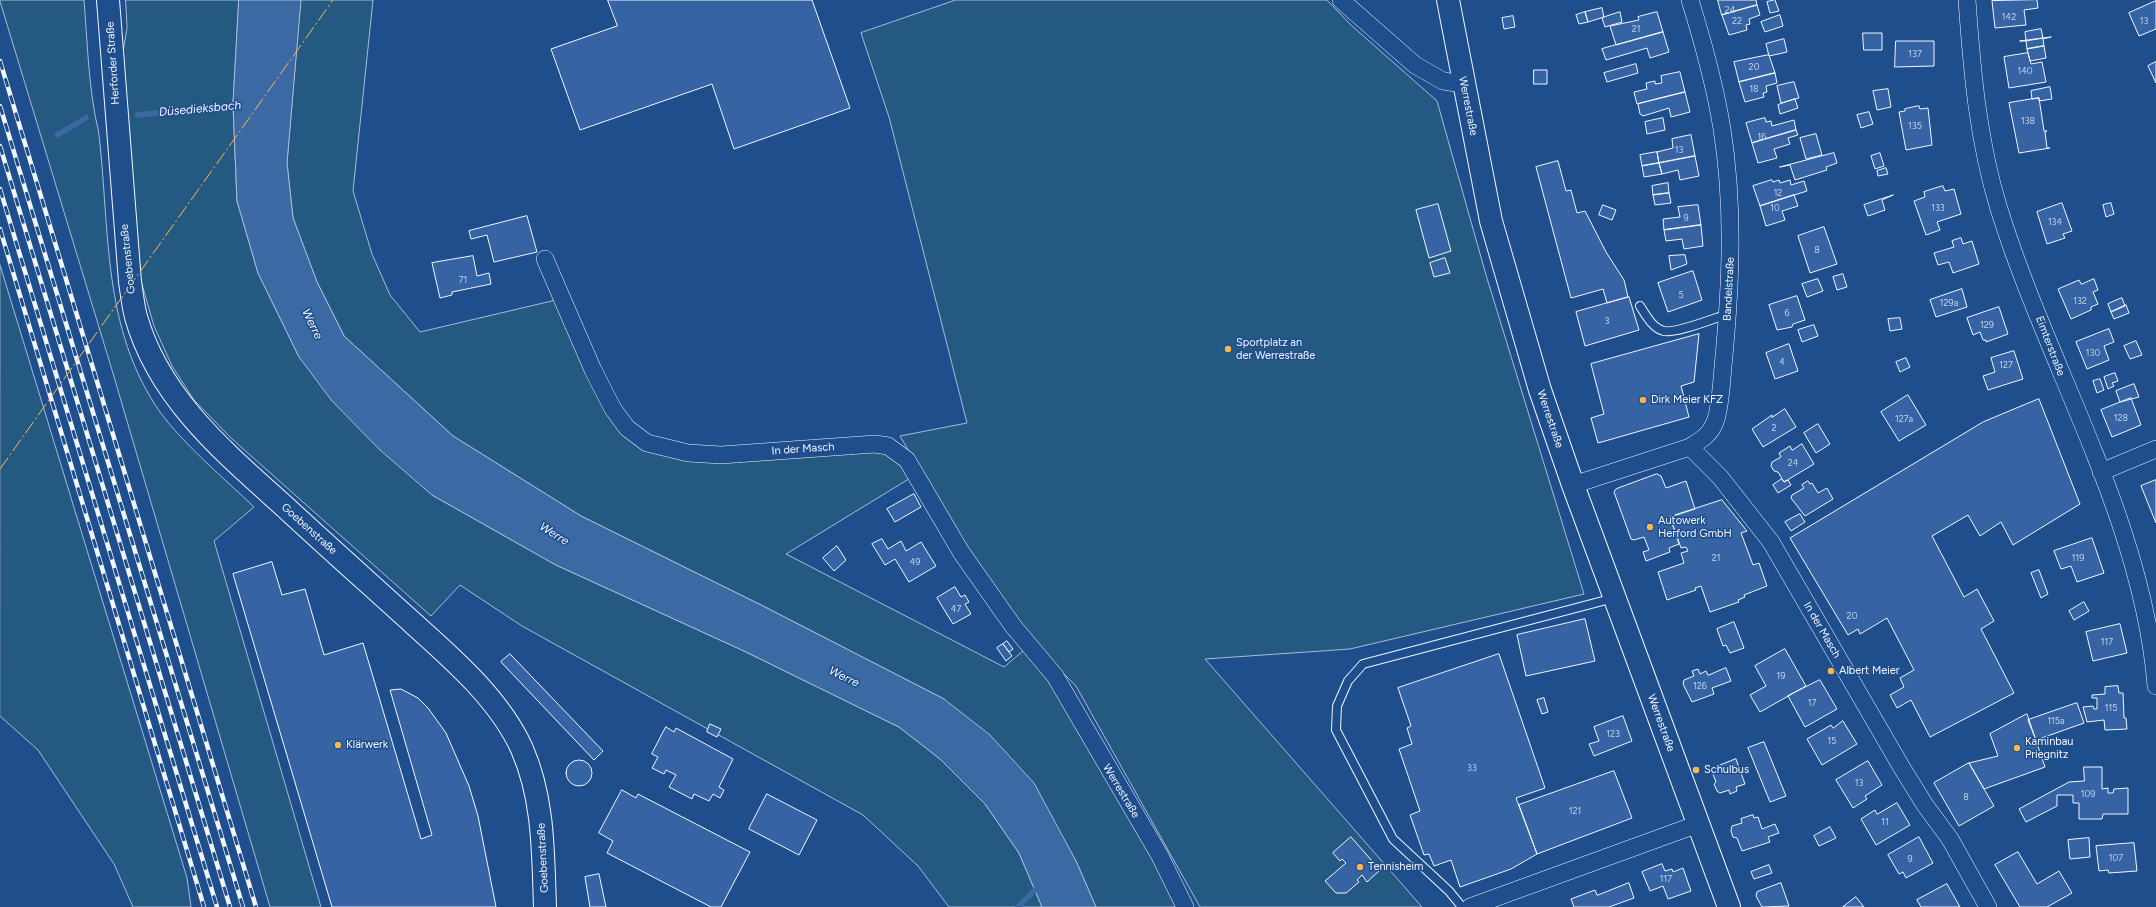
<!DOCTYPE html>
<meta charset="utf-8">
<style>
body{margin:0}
canvas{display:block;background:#1f4e8c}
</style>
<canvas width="2156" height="907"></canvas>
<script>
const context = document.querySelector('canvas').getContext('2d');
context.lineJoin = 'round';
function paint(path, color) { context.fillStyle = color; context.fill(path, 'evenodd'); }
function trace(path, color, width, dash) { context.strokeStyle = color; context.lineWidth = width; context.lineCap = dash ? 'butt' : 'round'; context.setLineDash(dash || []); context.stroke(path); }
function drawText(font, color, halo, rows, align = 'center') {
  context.font = font + ' Figtree,sans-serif'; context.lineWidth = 3; context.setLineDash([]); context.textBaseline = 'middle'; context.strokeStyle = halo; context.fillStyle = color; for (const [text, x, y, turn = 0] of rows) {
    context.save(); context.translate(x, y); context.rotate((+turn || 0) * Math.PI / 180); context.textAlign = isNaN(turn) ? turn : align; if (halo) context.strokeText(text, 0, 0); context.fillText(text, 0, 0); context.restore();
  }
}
const green = new Path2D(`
 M0 0H84C87 36 88 73 94 109 95 118 98 126 99 135 110 231 102 329 160 412 184 445 224 478 254 507L214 541 321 907H270L112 370Z
 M126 0H239L233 104 237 201 258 273 299 357 432 495 556 565 744 651 899 727 940 759 985 804 1019 853 1042 907H949L918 866 863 815 522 626 460 585 431 616 231 438 194 400 172 366 154 326 141 281 122 58 127 28Z
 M301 0H373L353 191 372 254 390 295 420 332 556 300 596 391 671 455 877 450 892 452 912 477 786 554 1004 667 1024 650 1065 701 1111 779 1178 907H1096L1076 861 944 699 763 606 581 516 453 436 344 336 317 282 293 218 287 163Z
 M956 0H1327L1352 26 1437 101 1486 275 1584 594 1350 649 1205 659 1422 907H1200L1076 686 1031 641 967 552 900 436 967 423 889 117 861 33Z
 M0 265 187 878 191 907H133L114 864 38 750 0 716Z`);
const water = new Path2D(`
 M239 0H301L287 163 293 218 317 282 344 336 453 436 581 516 763 606 944 699 990 735 1034 783 1076 861 1096 907H1042L1019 853 985 804 940 759 899 727 744 651 556 565 432 495 380 450 332 401 299 357 258 273 237 201 233 104Z`);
const stream = new Path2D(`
 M137 115 240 105
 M57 135 86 118
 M1018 907 1039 886`);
const building = new Path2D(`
 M608 0H812L850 108 734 149 712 84 580 130 551 49 617 26Z
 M1718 0H1756L1757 5 1722 15Z
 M1775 0 1779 11 1770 13 1767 2Z
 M2037 0 2038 8 2024 10 2026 25 1995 28 1992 1Z
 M2156 1V29L2139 36 2129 13Z
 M1757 5 1760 15 1749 19 1750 24 1746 25 1747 30 1729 35 1722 15Z
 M1602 8 1604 17 1588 22 1585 12Z
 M1585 12 1588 22 1579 24 1576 15Z
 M1620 12 1622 22 1605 27 1602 18Z
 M1657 12 1663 32 1616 45 1610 26 1639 20 1638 17Z
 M1780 15 1783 26 1765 32 1761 22Z
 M1513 16 1515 27 1504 29 1502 18Z
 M2041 29 2043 38 2026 41 2025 32Z
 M1663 32 1669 52 1650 58 1647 48 1606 60 1602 49Z
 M1863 33H1882V50H1864Z
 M2051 37 2043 39 2044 46 2027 49 2026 41H2020Z
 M1784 39 1787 52 1769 56 1766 44Z
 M1896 41H1934V66L1895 67Z
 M2044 46 2046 58 2030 61 2027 49Z
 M2028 53 2031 64 2042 62 2046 82 2009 88 2004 57Z
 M1769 55 1775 73 1739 82 1734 62Z
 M2156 62V83L2148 66Z
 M1636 64 1638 73 1607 82 1604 73Z
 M1534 70H1547V84H1534Z
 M1680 72 1685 92 1637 104 1634 92 1647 89 1646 83 1655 81V84L1662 83 1661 76Z
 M1775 73 1777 83 1766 86 1767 92 1763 93 1764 97 1745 102 1739 82Z
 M1794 82 1799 98 1781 103 1777 86Z
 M2050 87 2052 99 2039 101V98L2032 99 2031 91Z
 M1888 89 1891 107 1877 110 1873 91Z
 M1685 92 1690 112 1671 117 1669 108 1643 116 1640 114 1638 104Z
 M2039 98 2044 131H2047L2045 132 2047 148H2050L2019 153 2009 103Z
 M1795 99 1798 108 1780 114 1778 105Z
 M1919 106 1920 109 1928 108 1932 145 1906 150 1899 112 1905 111V109Z
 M1869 112 1873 124 1861 128 1857 115Z
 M1663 118 1665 130 1647 134 1645 122Z
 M1765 118 1766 122 1771 121 1772 126 1794 120 1796 130 1752 143 1746 123Z
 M1796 130 1798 135 1788 138 1790 144 1774 149 1777 158 1758 163 1752 143Z
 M1816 134 1822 155 1806 159 1800 138Z
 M1691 135 1695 156 1659 163 1657 152 1673 148 1672 139Z
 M1657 152 1659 163 1642 166 1640 155Z
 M1834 153 1837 163 1826 167 1827 170 1795 180 1790 165 1780 167Z
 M1880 153 1884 166 1875 169 1871 156Z
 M1695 156 1699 176 1680 180 1678 170 1662 174 1659 163Z
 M1558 161 1566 191 1571 190 1577 213 1585 211 1606 252 1624 280 1628 297 1607 303 1603 289 1571 298 1536 167Z
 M1659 163 1662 174 1644 177 1642 166Z
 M1886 168 1888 174 1878 176 1877 171Z
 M1772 180 1773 182 1779 180 1780 183 1790 180 1791 185 1804 181 1807 191 1760 206 1753 186Z
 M1668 183 1669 193 1653 195 1652 186Z
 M1943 186 1945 191 1954 189 1961 214 1937 222 1940 230 1926 235 1914 201 1925 197 1924 192Z
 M1669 193 1671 203 1655 205 1653 195Z
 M1794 195 1798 206 1782 211 1785 220 1766 226 1760 206Z
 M1893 195 1882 200 1885 210 1868 216 1864 205Z
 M2062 203 2072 231 2063 234 2065 238 2047 244 2037 212Z
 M2111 203 2114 214 2106 217 2103 205Z
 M1438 204 1451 251 1429 258 1416 210Z
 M1603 205 1616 210 1612 220 1599 215Z
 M1698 205 1701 225 1664 230 1663 219 1680 217 1678 207Z
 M527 216 537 252 494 262 487 235 471 239 469 231Z
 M1701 225 1703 246 1684 249 1682 239 1666 241 1664 230Z
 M1824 227 1837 264 1810 273 1798 236Z
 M1961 238 1963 244 1972 241 1979 264 1953 273 1949 262 1938 265 1934 253 1954 247 1952 241Z
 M1685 255 1687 264 1671 270 1669 256Z
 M473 256 477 276 489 273 491 284 452 292V295L440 298 432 263Z
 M1445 258 1450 273 1434 277 1430 263Z
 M1693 271 1702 300 1668 312 1658 283Z
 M1843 274 1847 287 1837 290 1833 277Z
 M1818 279 1823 291 1807 297 1802 284Z
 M2094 279 2098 290 2093 292 2098 304 2091 307V310L2071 319 2058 289 2079 280 2081 284Z
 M1962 289 1967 307 1936 317 1930 300Z
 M1797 296 1805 320 1793 324 1792 327 1777 330 1769 305Z
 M1629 297 1639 330 1585 346 1576 312Z
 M2122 298 2125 306 2111 312 2108 304Z
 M2126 305 2129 313 2114 319 2111 312Z
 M1999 307 2008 334 1986 342V340H1983L1980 332 1973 335 1967 318Z
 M1900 318 1902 329 1890 331 1888 319Z
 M1814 325 1818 336 1802 342 1798 330Z
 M2109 329 2114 342 2104 346 2109 360 2087 369 2076 342Z
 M1699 334 1694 382 1681 386 1689 417 1598 443 1591 418 1604 414 1591 364Z
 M2136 341 2142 355 2130 359 2124 346Z
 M1789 344 1798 371 1775 379 1766 353Z
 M2014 351 2023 379 1988 390 1983 376 1995 372 1991 358Z
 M1906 358 1910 367 1900 372 1896 362Z
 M2115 373 2118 381 2112 383 2114 386 2108 389 2104 377Z
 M2100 379 2104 390 2097 393 2093 381Z
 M2134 384 2139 397 2120 402 2116 391Z
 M1908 395 1926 425 1899 441 1881 412Z
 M2131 398 2141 425 2112 437 2101 410Z
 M2039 399 2080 504 2013 545 2001 522 1980 536 1968 515 1932 536 1964 597 1977 589 1994 621 1981 629 2014 693 1930 737 1911 700 1897 708 1890 695 1904 687 1900 678 1914 670 1887 618 1860 634 1858 629 1848 635 1790 538 1983 422Z
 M1785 409 1796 427 1763 447 1752 429 1772 415V417Z
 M1818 424 1830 444 1816 453 1804 433Z
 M1802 444 1814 464 1784 482 1778 472 1774 471 1771 466 1772 462 1781 457 1779 453 1790 446 1792 450Z
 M1657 474 1661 476 1666 488 1686 481 1695 509 1670 517 1679 544 1669 548 1670 552 1646 561 1643 552 1649 550 1644 537 1634 540 1631 539 1614 492 1616 489Z
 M1782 479 1784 482 1788 480 1791 485 1778 493 1773 485Z
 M2156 480V523L2141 486Z
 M1808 481 1810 484 1812 483 1818 493 1827 488 1833 499 1805 516 1791 498 1792 495 1804 488 1802 485Z
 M914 494 921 507 895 522 887 509Z
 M1722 500 1747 531 1741 533 1753 565 1759 563 1767 586 1744 595 1745 597 1738 600 1739 602 1710 612 1701 586 1695 588 1696 590 1667 600 1658 572 1684 563 1681 553 1688 551 1686 547 1681 548 1670 517Z
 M1800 514 1805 522 1791 531 1785 522Z
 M2092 538 2104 573 2077 582 2071 566 2061 569 2054 551Z
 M882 539 888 549 901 541 906 551 921 542 936 566 909 582 895 559 885 565 872 544Z
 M837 546 846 560 834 571 823 558Z
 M272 562 282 595 305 589 324 655 363 643 421 839 432 835 390 690 401 689 418 698 428 708 446 733 469 786 478 816 496 907H332L233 574Z
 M2039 570 2048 594 2041 598 2031 573Z
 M955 587 961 597 965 595 969 602 965 604 971 614 953 624 937 598Z
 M2084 602 2089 611 2074 620 2069 611Z
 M1585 619 1595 661 1526 676 1517 635Z
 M1734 622 1744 648 1730 653 1726 645 1723 646 1717 629Z
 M2120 624 2127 653 2093 661 2086 632Z
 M1007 641 1013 649 1009 652 1003 644Z
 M1003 644 1012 656 1006 661 997 648Z
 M1785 649 1806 686 1760 712 1750 695 1766 686 1755 666Z
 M510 654 603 751 594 760 501 662Z
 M1499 654 1545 788 1516 798 1537 854 1511 869 1460 887 1451 860 1434 866 1429 854 1424 855 1410 815 1420 811 1399 749 1412 744 1407 728 1411 726 1398 688Z
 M1726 668 1731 681 1712 688 1714 694 1692 702 1683 684 1684 680 1694 676 1692 671 1698 669 1700 674 1706 671 1708 675Z
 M1820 680 1837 709 1805 727 1788 696Z
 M2118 686 2119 693H2123L2124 718H2126L2127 729 2105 730 2104 720 2087 722 2083 707 2093 706 2094 709H2097V698H2092V695L2105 694V687Z
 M1544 698 1548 712 1542 714 1537 700Z
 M2077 703 2084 723 2036 740 2028 720Z
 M2027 714 2045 767 1984 789 1969 763 1998 756 1990 734Z
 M1623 716 1632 741 1594 756 1589 744 1599 741 1594 727Z
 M1843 721 1857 744 1822 765 1807 739 1831 725 1833 728Z
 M710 724 721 729 717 737 707 732Z
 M666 727 674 732 676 728 733 759 719 787 724 790 720 798 713 794 709 801 694 794 692 799 669 787 676 775 666 770 664 774 652 768 658 757 652 754Z
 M1764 742 1786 796 1770 802 1748 748Z
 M1736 759 1745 784 1736 787 1737 791 1730 794 1729 790 1720 793 1717 791 1714 784 1716 782 1711 769Z
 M566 773a13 13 0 1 1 26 0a13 13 0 1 1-26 0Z
 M1868 761 1882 785 1865 796 1867 799 1853 808 1836 780Z
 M1969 763 1994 806 1959 826 1934 783Z
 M2084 767H2102V789L2108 788V793H2113L2114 789 2128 788V814H2103L2102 819H2079V803H2073V795H2057V806L2026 822 2019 809 2069 782 2084 781Z
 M1614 771 1632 818 1537 854 1519 805Z
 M622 790 636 798 638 794 750 852 721 907H711L607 853 613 841 599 833Z
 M767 794 817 820 799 855 749 829Z
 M1897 803 1910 825 1876 845 1861 819 1875 810 1877 814Z
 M1753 815 1754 818 1758 817 1762 829 1775 824 1779 833 1768 837 1770 842 1742 851 1737 838 1733 837 1731 831 1732 826 1742 823 1741 819Z
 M1830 827 1836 838 1819 846 1814 836Z
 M1351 837 1380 870 1367 882 1362 875 1357 880 1359 882 1346 893H1336L1325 881 1346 863 1342 859 1340 861 1333 853Z
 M1919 837 1933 863 1906 878 1903 872 1899 874 1888 855Z
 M2089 838 2090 857 2070 859 2068 840Z
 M2134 843 2137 871 2109 873 2108 870 2099 871 2096 846Z
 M2018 852 2037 884 2059 871 2072 893 2047 907H2020L1995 865Z
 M1662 864 1665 871 1672 869 1673 872 1683 868 1691 891 1668 899 1663 886 1650 891 1642 872Z
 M1769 865 1772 873 1754 879 1751 872Z
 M599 874 606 907H590L585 877Z
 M1629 883 1634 898 1609 907H1574L1571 899 1595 890 1597 895Z
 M1781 883 1789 906 1762 907 1756 896 1757 892Z
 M1947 884 1960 907H1921L1917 900Z
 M1856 897 1864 907H1843Z`);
const lane = new Path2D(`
 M1640 306C1646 315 1652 328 1664 331 1675 334 1715 318 1728 314
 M1462 907 1449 891 1393 839 1336 730 1337 706 1348 681 1363 664 1614 598`);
const street = new Path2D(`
 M1341 0 1415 65 1443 81 1463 84
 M1967 0C1972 71 1978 141 1999 209 2048 367 2143 520 2156 686
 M545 259 593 370 613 409 627 428 647 443 688 453 721 455 875 444 888 446 907 460 961 552 1013 626 1055 676 1160 856 1185 907
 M1690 447 1720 477 1771 542 1902 768 1925 805 1950 839 1988 907
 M2101 472 2156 449
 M1573 485 1690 447C1701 440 1710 435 1715 422 1721 408 1722 373 1724 356 1731 280 1734 205 1722 129 1715 85 1703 42 1690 0
 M1470 907 1698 824`);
const secondary = new Path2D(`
 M1448 0 1491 221 1540 390 1573 485 1729 907`);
const primary = new Path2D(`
 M108 0 130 282C132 294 133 306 136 317 159 398 224 452 284 506 327 546 371 585 415 625 454 660 500 700 522 749 544 799 543 853 545 907`);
const rail = new Path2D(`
 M0 61 256 907
 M0 106 243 907
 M0 146 230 907
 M0 189 217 907
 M0 229 204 907`);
const power = new Path2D(`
 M0 469 333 0`);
const markers = [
 [1228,349,4,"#ffb74d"],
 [1643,400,4,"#ffb74d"],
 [1650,527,4,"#ffb74d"],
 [1831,671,4,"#ffb74d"],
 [338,745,4,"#ffb74d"],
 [2017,748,4,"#ffb74d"],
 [1696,770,4,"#ffb74d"],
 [1360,867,4,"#ffb74d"]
];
const numberNames = [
 ["24",1730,10],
 ["142",2009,17],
 ["22",1737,21],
 ["13",2144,21],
 ["21",1636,29],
 ["137",1915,54],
 ["20",1754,67],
 ["140",2025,71],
 ["18",1754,89],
 ["138",2028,121],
 ["135",1915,126],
 ["16",1762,137],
 ["13",1679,150],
 ["12",1778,193],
 ["10",1775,208],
 ["133",1938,208],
 ["9",1686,218],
 ["134",2055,222],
 ["8",1817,250],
 ["71",463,280],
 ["5",1681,295],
 ["132",2080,301],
 ["129a",1949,303],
 ["6",1787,313],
 ["3",1607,321],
 ["129",1987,325],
 ["130",2093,353],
 ["4",1782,362],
 ["127",2006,365],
 ["128",2121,418],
 ["127a",1904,419],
 ["2",1774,428],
 ["24",1793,463],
 ["21",1716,558],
 ["119",2078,558],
 ["49",915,562],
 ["47",956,609],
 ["20",1852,616],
 ["117",2107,642],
 ["19",1781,676],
 ["126",1700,686],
 ["17",1812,703],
 ["115",2111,708],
 ["115a",2056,721],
 ["123",1613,734],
 ["15",1832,741],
 ["33",1472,768],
 ["13",1859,783],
 ["109",2088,794],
 ["8",1966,797],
 ["121",1575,811],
 ["11",1885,822],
 ["107",2116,858],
 ["9",1910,859],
 ["117",1666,879]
];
const streetNames = [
 ["Herforder Straße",113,63,-94],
 ["Werrestraße",1468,106,79],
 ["Goebenstraße",128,259,-96],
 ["Bandelstraße",1729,289,-87],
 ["Eimterstraße",2050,346,69],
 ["Werrestraße",1550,419,71],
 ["In der Masch",803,449,-4],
 ["Goebenstraße",309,529,42],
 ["In der Masch",1822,630,60],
 ["Werrestraße",1661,723,70],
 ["Werrestraße",1121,791,59],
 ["Goebenstraße",543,858,-93]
];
const poiNames = [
 ["Sportplatz an",1236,343],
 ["der Werrestraße",1236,356],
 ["Dirk Meier KFZ",1651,400],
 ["Autowerk",1658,521],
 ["Herford GmbH",1658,534],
 ["Albert Meier",1839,671],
 ["Kaminbau",2025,742],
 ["Priegnitz",2025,755],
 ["Klärwerk",346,745],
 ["Schulbus",1704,770],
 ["Tennisheim",1368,867]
];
const waterNames = [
 ["Düsedieksbach",200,109,-5],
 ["Werre",312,324,64],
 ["Werre",554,534,32],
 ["Werre",844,677,26]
];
paint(green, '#245a82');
trace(green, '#a8bbd7', 1);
paint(water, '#3b69a3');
trace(water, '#a8bbd7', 1);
trace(stream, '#3b69a3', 5.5);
paint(building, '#3563a3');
trace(building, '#f2f6ff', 1);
trace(lane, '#f2f6ff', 10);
trace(street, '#f2f6ff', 18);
trace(secondary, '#f2f6ff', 24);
trace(primary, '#f2f6ff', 24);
trace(lane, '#1f4e8c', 8);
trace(street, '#1f4e8c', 17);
trace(secondary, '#1f4e8c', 22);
trace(primary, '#1f4e8c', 22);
trace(rail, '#f2f6ff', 4.5);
trace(rail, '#1f4e8c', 3, [9]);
trace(power, '#ffb74d', 1, [14, 3, 2, 3]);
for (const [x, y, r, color] of markers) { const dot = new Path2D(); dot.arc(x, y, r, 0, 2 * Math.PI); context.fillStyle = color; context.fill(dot); trace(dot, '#1f4e8c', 1.5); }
drawText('9px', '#c3d1e8', null, numberNames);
drawText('11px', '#f2f6ff', '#1f4e8c', streetNames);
drawText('11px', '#f2f6ff', '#1f4e8c', poiNames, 'left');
drawText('italic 12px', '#f2f6ff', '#1f4e8c', waterNames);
</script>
